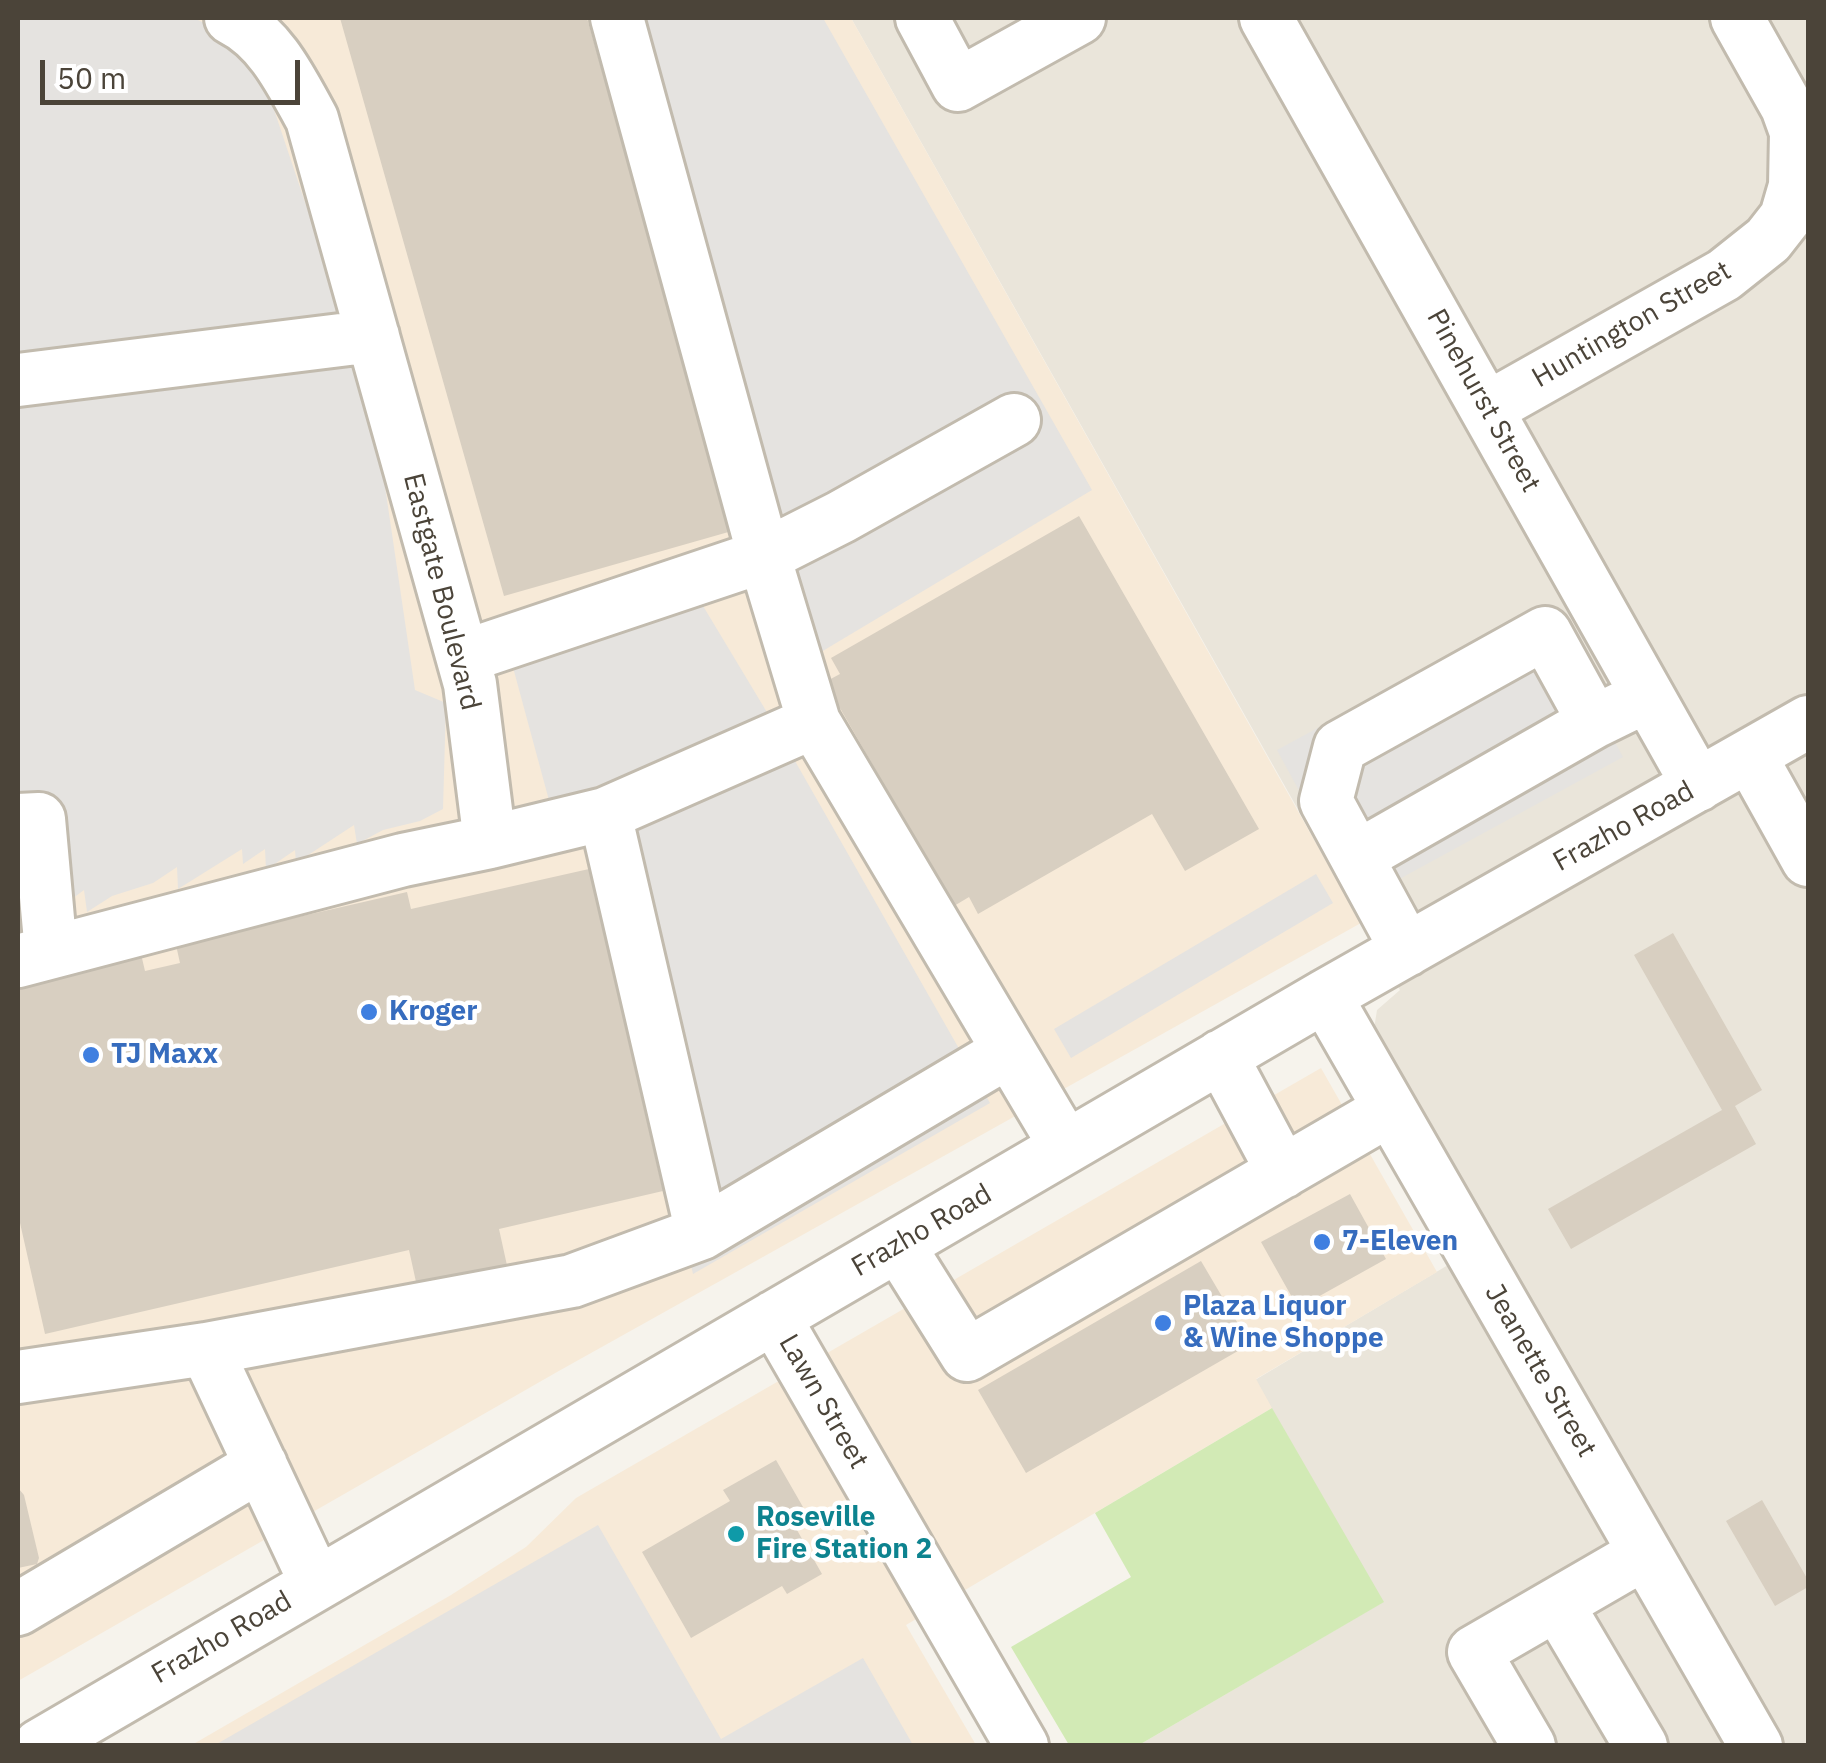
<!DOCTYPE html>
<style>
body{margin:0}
#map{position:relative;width:1826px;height:1763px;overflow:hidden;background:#f6f3ec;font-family:"IBM Plex Sans",sans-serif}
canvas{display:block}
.frame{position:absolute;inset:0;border:20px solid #4b4439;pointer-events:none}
.scale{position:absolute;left:40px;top:60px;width:260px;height:45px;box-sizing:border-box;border:5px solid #4b4439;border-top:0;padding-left:12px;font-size:30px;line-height:35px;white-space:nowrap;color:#4b4439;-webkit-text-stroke:8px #fff;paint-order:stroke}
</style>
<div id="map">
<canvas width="1826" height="1763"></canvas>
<div class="frame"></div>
<div class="scale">50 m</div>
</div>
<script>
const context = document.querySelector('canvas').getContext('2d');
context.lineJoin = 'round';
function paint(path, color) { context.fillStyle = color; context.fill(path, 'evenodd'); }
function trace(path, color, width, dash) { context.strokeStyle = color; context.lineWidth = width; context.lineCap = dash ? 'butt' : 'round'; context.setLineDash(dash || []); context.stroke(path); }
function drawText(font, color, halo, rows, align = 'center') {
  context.font = font + ' "IBM Plex Sans",sans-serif'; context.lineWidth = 9; context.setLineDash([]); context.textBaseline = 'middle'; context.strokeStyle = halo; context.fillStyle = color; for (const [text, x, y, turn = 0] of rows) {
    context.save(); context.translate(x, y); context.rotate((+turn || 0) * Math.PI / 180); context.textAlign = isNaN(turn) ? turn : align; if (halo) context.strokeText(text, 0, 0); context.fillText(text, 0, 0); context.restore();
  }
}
const residential = new Path2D(`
 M851 18H1808V1745H1139L1383 1602 1255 1380 1490 1240 1374 1029 1377 1010 1400 990Z`);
const commercial = new Path2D(`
 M18 18H851L1361 923 557 1372 18 1681Z
 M1321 1068 1437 1272 1256 1379 1272 1408 906 1625 976 1745 190 1746 451 1595 526 1547 576 1498Z`);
const green = new Path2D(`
 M1272 1408 1384 1602 1139 1745H1069L1011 1647 1131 1577 1095 1513Z`);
const parking = new Path2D(`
 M18 18H194L253 47 373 405 415 690 446 703 443 809 420 821 383 830 357 844 354 825 296 863 295 850 266 870 265 849 243 864 242 849 178 889 177 867 153 883 112 896 87 912 84 890 61 907 18 924Z
 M593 18H823L1092 490 811 658Z
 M679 566 771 719 550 804 501 623Z
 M1541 607 1623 757 1359 901 1277 750Z
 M787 747 990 1103 693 1274 594 850Z
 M1316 874 1333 903 1071 1058 1054 1029Z
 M598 1525 721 1739 863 1658 913 1745H215Z`);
const building = new Path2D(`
 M340 18H587L732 531 504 596Z
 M1079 516 1259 829 1185 871 1152 814 978 914 969 897 954 906 825 682 840 674 831 658Z
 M589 869 663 1191 499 1229 508 1270 418 1291 409 1250 45 1334 18 1214V983L141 954 145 971 180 963 176 945 407 892 411 909Z
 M1673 933 1762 1090 1735 1106 1756 1144 1571 1249 1548 1209 1722 1110 1634 955Z
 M1350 1194 1386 1259 1298 1308 1261 1242Z
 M1201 1261 1250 1344 1026 1473 978 1390Z
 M776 1460 803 1507 789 1516 822 1574 787 1594 782 1586 691 1638 642 1552 730 1501 723 1490Z
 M18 1488 24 1495 39 1558 37 1564 18 1568Z
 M1762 1500 1808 1580V1587L1775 1606 1726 1521Z`);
const minor = new Path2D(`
 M617 18 764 556 814 722
 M922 18 958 85 1079 18
 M1266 18 1698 785
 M18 380 373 336
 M1488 408 1724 275 1768 240 1786 217 1795 186 1796 132 1787 107 1737 18
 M463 657 764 556 841 517 1014 420
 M1750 756 1808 860
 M605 814 702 1233
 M18 820 39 819 51 952
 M490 842 605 814 814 722 1066 1147
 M1357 857 1594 722
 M1407 950 1326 801 1340 747 1545 633 1594 722 1647 696
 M18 961 403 860 490 842 470 684 312 119C291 81 271 38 231 18
 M1325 996 1756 1746
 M1221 1056 1283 1172
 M898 1245 967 1355 1389 1110
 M774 1317 1022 1746
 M18 1377 206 1349
 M316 1583 206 1349 572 1281 702 1233 1009 1051
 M1557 1604 1641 1746
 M18 1609 261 1465
 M39 1746 1325 996 1808 722
 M1529 1746 1474 1652 1645 1553`);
const markers = [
 [369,1012,10,"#3f7fe0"],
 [91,1055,10,"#3f7fe0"],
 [1322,1242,10,"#3f7fe0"],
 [1163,1323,10,"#3f7fe0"],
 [736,1534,10,"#0f9aa8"]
];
const streetNames = [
 ["Huntington Street",1632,325,-30],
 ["Pinehurst Street",1483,401,61],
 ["Eastgate Boulevard",441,592,76],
 ["Frazho Road",1624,827,-29],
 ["Frazho Road",922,1231,-30],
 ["Jeanette Street",1540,1371,60],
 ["Lawn Street",823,1402,60],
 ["Frazho Road",222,1638,-30]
];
const shopNames = [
 ["Kroger",389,1012],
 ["TJ Maxx",111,1055],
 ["7-Eleven",1342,1242],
 ["Plaza Liquor",1183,1307],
 ["& Wine Shoppe",1183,1339]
];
const cultureNames = [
 ["Roseville",756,1518],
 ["Fire Station 2",756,1550]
];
paint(residential, '#eae5da');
paint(commercial, '#f7ead8');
paint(green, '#d2eab5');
paint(parking, '#e5e3e0');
paint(building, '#d8cfc1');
trace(minor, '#c2bbae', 58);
trace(minor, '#fff', 52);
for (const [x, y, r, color] of markers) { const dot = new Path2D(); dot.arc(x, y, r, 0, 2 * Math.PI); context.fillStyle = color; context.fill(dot); trace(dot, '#fff', 4); }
drawText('28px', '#4b4439', '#fff', streetNames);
drawText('bold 28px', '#366cbe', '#fff', shopNames, 'left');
drawText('bold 28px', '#0d838f', '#fff', cultureNames, 'left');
</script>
